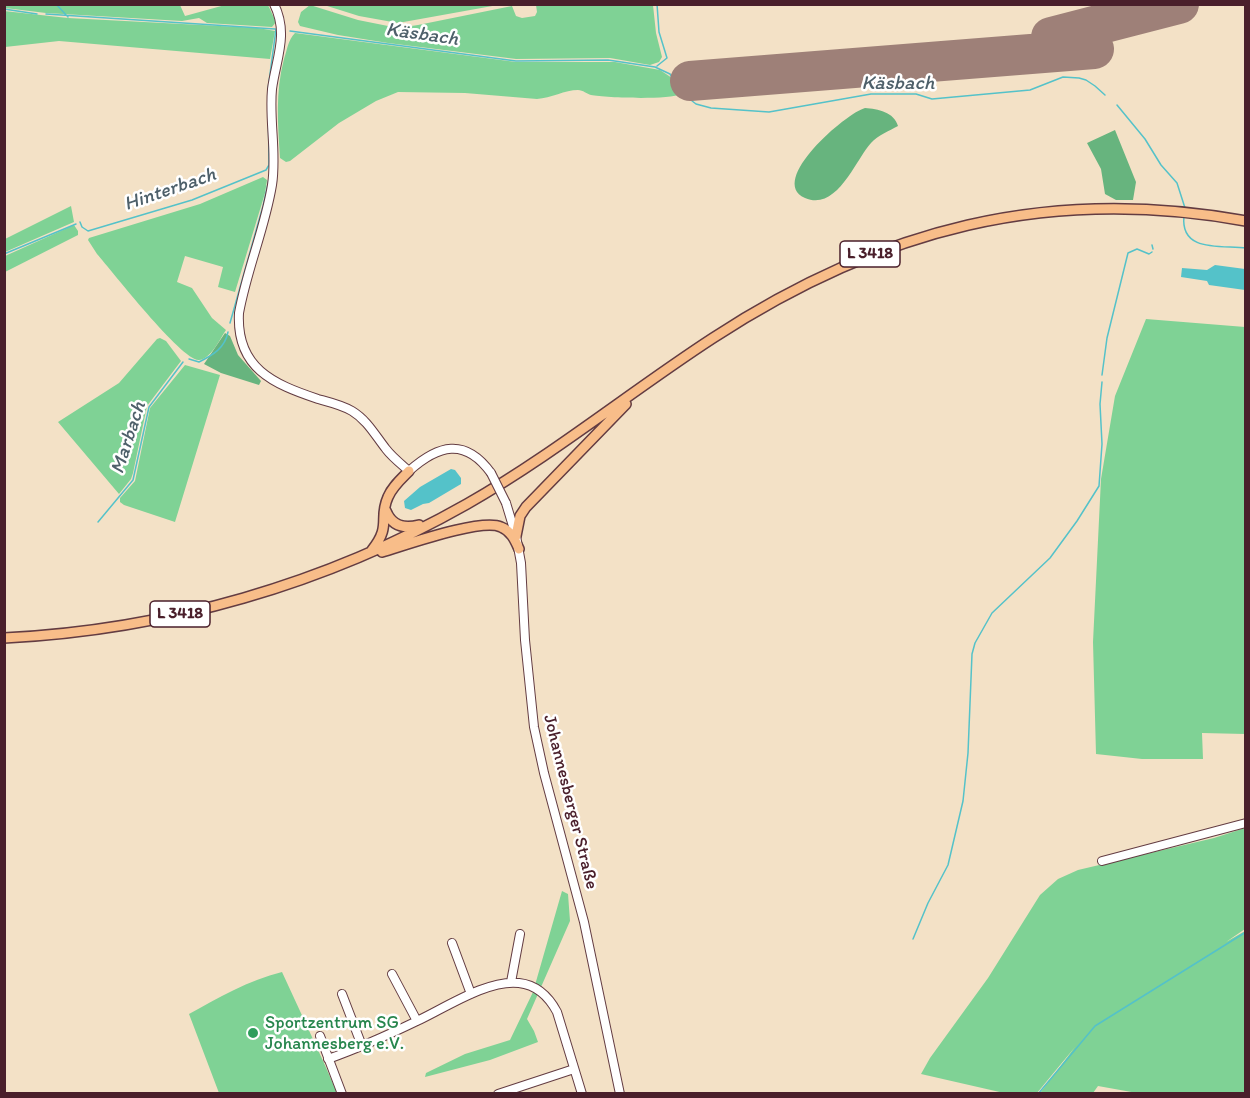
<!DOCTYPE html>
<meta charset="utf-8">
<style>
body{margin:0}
#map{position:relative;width:1250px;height:1098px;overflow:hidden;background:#f3e1c6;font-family:Itim,sans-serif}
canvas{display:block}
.frame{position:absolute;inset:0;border:6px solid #4a1f2b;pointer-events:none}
</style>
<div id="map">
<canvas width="1250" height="1098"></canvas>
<div class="frame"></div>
</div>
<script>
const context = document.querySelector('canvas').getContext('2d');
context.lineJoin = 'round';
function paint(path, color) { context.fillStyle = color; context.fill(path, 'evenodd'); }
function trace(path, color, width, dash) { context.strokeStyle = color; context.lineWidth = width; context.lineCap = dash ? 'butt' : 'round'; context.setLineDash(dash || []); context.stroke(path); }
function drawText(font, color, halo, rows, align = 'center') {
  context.font = font + ' Itim,sans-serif'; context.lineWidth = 5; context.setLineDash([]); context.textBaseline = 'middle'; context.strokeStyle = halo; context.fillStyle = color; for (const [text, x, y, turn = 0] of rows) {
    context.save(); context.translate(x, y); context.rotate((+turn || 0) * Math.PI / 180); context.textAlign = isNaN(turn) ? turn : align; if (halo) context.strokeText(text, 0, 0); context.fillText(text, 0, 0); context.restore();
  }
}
const green = new Path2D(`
 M4 5H180L185 16 225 5H268L276 22 272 27 207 23 199 18 182 21 46 13 5 8Z
 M310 5 358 20 398 28 418 25 512 6 516 16 522 18 535 16 537 12 536 5H653L656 33 662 57 659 62 650 65 610 58 516 59 388 43 338 35 300 26 298 22 301 12Z
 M324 5H498L398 23 359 16Z
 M4 11 68 18 258 28 275 31 270 59 59 41 5 47Z
 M295 33 516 62H615L660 70 672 78 681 94C670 100 606 98 591 95 587 94 583 90 578 90 565 90 551 98 537 99L465 93 398 92 376 101 339 123 290 161 286 162 280 158C278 124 275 93 284 59 287 50 288 40 295 33Z
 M263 177 267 180 265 193 235 292 218 287 223 267 185 256 177 282 192 288 212 318 226 330C220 339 210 360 199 360 182 361 112 271 97 254L88 240 89 238 200 204Z
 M71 206 74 222 5 252V239Z
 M74 225 78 231V235L5 272V256Z
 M1146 319 1245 327V734L1202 733 1203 759H1142L1096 754 1093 642 1101 479 1115 396Z
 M160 338 166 341 181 361 147 406 133 473 131 479 119 494 58 422 119 383 157 339Z
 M185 365 220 375 175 522 124 505 120 502V498L135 481 150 408Z
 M1245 828V929L1226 942 1245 931V1093H1137L1098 1086 1093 1093H1040L1075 1047 1037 1093H1004L921 1074 930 1058 988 978 1040 895 1058 879 1078 870 1214 838Z
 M562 891 568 894 570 921 527 1019 534 1031 538 1042 490 1060 425 1077 426 1073 465 1054 510 1040 533 992Z
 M282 972 324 1063 337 1093H219L189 1014C218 998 249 980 282 972Z`);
const forest = new Path2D(`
 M865 108C878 109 894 112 898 126 889 131 878 135 871 143 856 159 837 212 805 198 767 181 846 113 865 108Z
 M1115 130 1136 182 1133 200H1116L1105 194 1101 169 1087 143Z
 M225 333 230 336 238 355 261 381 259 385 221 373 204 364Z`);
const water = new Path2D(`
 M1215 265 1245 269V290L1209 285 1207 281 1181 277 1182 268 1207 270Z
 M451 469 455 470 461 478V484L429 503 423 504 411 510 405 508 404 501 420 487Z`);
const stream = new Path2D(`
 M56 4 68 17
 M657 4 659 32 667 58 657 66
 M4 9 37 14
 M46 14 275 29
 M290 31 516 61 608 60 655 67 670 74 682 94
 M687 97 696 104 711 108 769 112 871 94H916L932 99 1030 90 1063 77 1079 78 1086 80 1095 86 1105 95
 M1117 105 1145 139 1161 165 1177 183 1185 208
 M1184 216C1180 253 1222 245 1246 248
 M80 222 82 227 88 231 192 200 266 170 269 165 268 89 276 29
 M1152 245 1153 249
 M4 254 76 224
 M230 323 263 206 269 179
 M189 359 199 362C213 355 225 348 228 332
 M1102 375 1107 338 1128 253 1137 249 1149 254 1152 252
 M98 522 133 480 149 407 183 362
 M913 939 928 903 948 865 963 801 968 753 972 654 975 643 992 613 1050 558 1077 521 1099 486 1102 444 1100 404 1102 382
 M1038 1094 1095 1026 1246 932`);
const runway = new Path2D(`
 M1051 37 1179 4
 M690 81 1094 49`);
const minor = new Path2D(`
 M274 4C289 34 276 59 272 89 269 121 277 153 272 185 265 228 247 269 239 313 236 368 273 384 318 399 329 402 342 405 352 411 367 420 375 435 386 449 392 457 401 464 409 471 438 445 465 437 491 473
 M506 503 516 536 521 563 525 640 534 727 544 773 584 922 620 1094
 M1102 861 1246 823
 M452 943 471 994
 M392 974 417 1021
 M511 982 520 934
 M342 994 362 1046
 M320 1036 342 1094
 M328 1059C359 1048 388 1035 417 1021 445 1008 488 979 519 983 537 985 549 997 557 1012L582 1094
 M498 1094 574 1069`);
const major = new Path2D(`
 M386 511C392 526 404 529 419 525
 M516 536 520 516 526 507 626 404
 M372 550C392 525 378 519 388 497 392 487 401 479 409 471
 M382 552C406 545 481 518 501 527 511 531 515 540 519 549
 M4 638C167 630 326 584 467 504 553 455 630 392 713 338 880 229 1048 185 1246 221`);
const minorBridge = new Path2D(`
 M491 473 506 503`);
const markers = [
 [253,1033,6,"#2e9e5b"]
];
const shields = [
 [870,254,60],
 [180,614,60]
];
const shieldNames = [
 ["L 3418",870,254],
 ["L 3418",180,614]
];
const streetNames = [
 ["Johannesberger Straße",570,802,76]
];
const leisureNames = [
 ["Sportzentrum SG",265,1023],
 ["Johannesberg e.V.",265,1044]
];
const waterNames = [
 ["Käsbach",422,35,8],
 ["Käsbach",898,84],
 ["Hinterbach",170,190,-19],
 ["Marbach",129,438,-72]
];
paint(green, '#7fd295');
paint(forest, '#67b47e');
paint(water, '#54c2c9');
trace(stream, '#54c2c9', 1.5);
trace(runway, '#9e8078', 40);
trace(minor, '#633c42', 10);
trace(major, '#633c42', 12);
trace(minor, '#fff', 8);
trace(major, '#f8bd89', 9);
trace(minorBridge, '#633c42', 10, []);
trace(minorBridge, '#fff', 8);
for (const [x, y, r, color] of markers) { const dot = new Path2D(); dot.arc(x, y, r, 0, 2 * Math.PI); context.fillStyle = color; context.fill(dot); trace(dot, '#fff', 2); }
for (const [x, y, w] of shields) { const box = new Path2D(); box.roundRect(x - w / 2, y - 13, w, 26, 4.5); context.fillStyle = '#fff'; context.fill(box); trace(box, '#4a1f2b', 1.5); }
drawText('bold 16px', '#4a1f2b', null, shieldNames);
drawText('18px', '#4a1f2b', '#fff', streetNames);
drawText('18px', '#27864d', '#fff', leisureNames, 'left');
drawText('italic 20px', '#4e606a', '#fff', waterNames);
</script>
